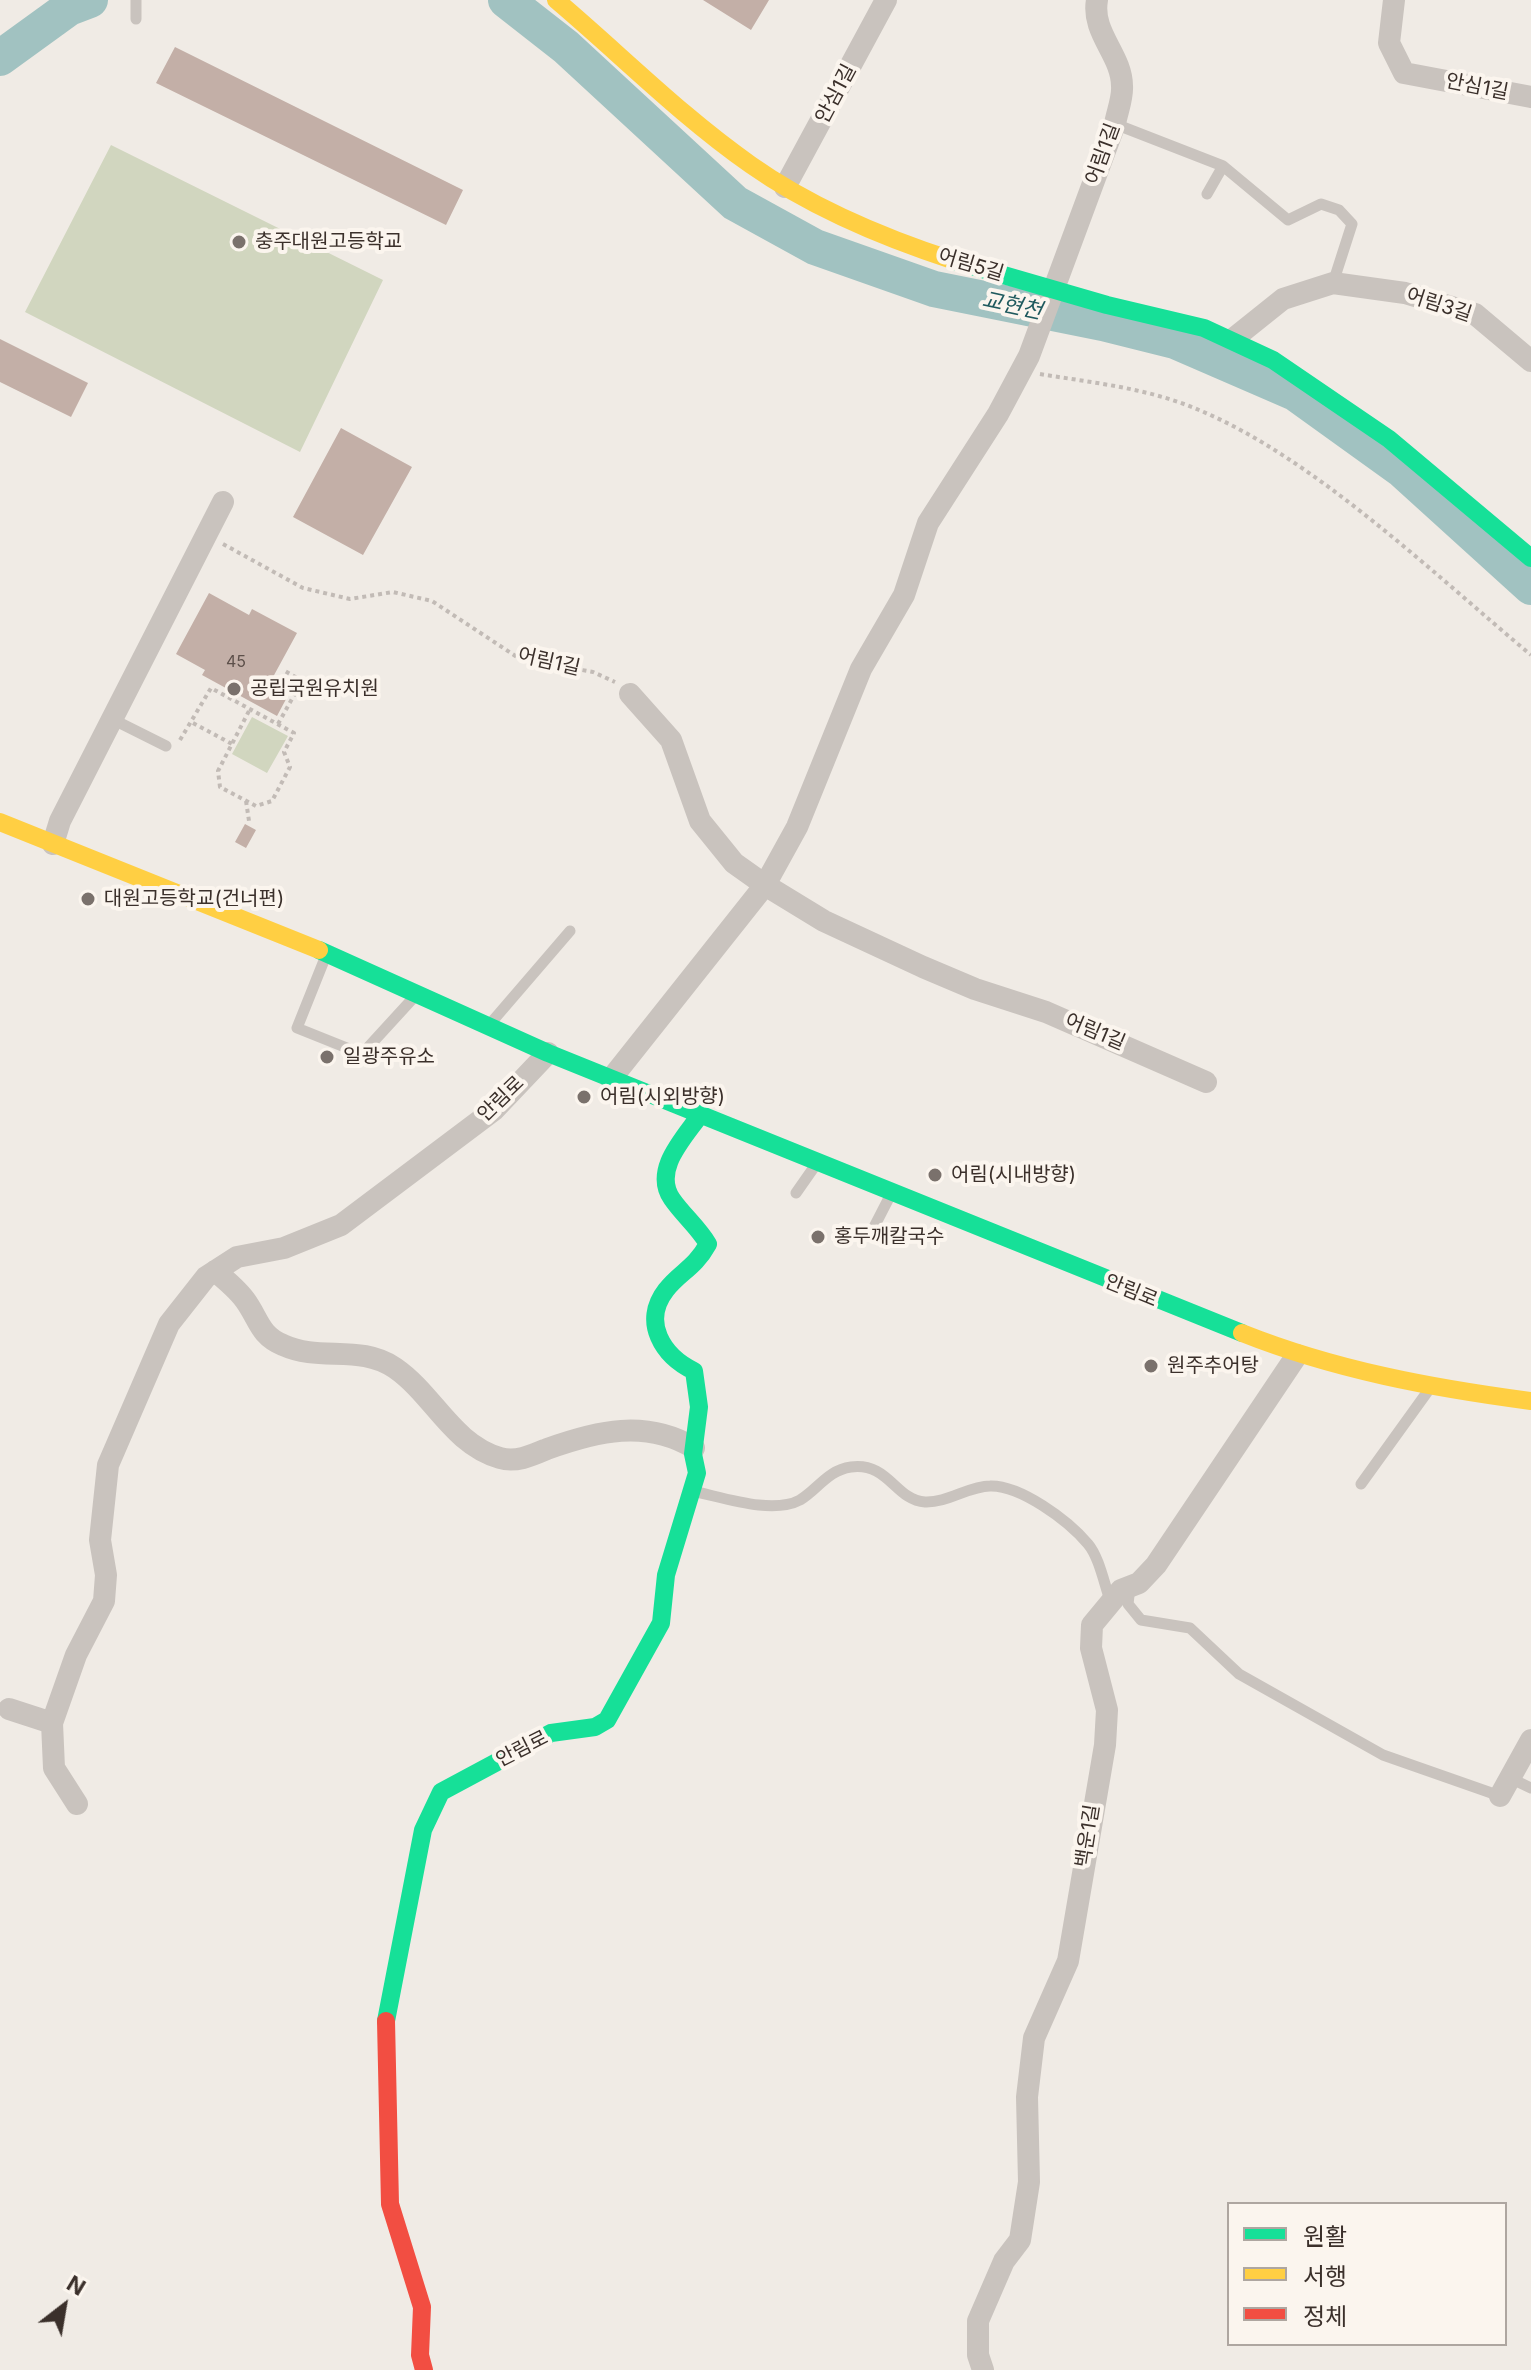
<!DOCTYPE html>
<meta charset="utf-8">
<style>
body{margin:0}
#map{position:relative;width:1531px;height:2370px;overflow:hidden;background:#f0ebe5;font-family:Inter,"Noto Sans KR",sans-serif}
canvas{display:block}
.legend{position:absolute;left:1227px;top:2202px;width:280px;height:144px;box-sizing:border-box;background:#fbf5ee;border:2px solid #aea6a0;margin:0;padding:10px 14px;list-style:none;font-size:24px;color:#3b302b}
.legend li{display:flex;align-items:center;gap:16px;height:40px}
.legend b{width:40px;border:2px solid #aea6a0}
.north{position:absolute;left:24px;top:2266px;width:80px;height:80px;-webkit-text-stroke:6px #fbf5ee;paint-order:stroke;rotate:31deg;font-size:22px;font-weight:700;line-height:32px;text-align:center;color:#3b302b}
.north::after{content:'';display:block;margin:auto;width:28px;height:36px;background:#3b302b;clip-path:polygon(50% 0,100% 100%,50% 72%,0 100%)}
</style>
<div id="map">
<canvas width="1531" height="2370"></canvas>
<ul class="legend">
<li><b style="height:10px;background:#16e098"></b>원활</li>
<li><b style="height:10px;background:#ffcf43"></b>서행</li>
<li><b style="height:10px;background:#f24e42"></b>정체</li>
</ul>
<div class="north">N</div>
</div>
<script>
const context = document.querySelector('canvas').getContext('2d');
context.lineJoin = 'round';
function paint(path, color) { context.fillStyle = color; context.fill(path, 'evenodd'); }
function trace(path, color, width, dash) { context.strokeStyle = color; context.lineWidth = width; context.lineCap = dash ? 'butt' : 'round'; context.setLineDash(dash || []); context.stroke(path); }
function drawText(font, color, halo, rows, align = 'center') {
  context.font = font + ' Inter,"Noto Sans KR",sans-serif'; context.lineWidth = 8; context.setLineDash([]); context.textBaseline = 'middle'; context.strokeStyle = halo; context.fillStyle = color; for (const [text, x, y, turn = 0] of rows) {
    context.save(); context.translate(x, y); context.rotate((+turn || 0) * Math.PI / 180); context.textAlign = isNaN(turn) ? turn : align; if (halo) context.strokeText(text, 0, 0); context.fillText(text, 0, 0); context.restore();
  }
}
const green = new Path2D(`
 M111 145 383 280 300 452 25 312Z
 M252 717 288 736 267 773 232 754Z`);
const river = new Path2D(`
 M506 0 566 47 735 203 815 247 934 289 1103 323 1175 341 1295 393 1402 470 1531 587
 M0 58 69 8 90 0`);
const building = new Path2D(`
 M703 0H769L751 30Z
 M175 47 463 190 446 225 156 83Z
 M0 339 88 383 71 417 0 382Z
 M341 428 412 467 363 555 293 517Z
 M209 593 249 615 252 609 297 633 273 677 292 688 277 716 202 675 205 670 176 654Z
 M245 824 256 830 246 848 235 842Z`);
const path = new Path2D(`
 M1040 374C1094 383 1148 388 1199 410 1314 458 1435 575 1531 655
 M223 544 303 588 350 599 393 592 432 601 520 659 593 672 615 682
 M193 723 232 744
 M278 724 302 681 285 671
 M180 740 211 688 294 733 284 752 290 767 272 801 256 806 220 787 218 771 250 709
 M246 801 249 821`);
const lane = new Path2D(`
 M136 0V19
 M1115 124 1223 166 1288 220 1321 204 1339 210 1352 224 1333 283
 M1207 194 1223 166
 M112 719 166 746
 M327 953 297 1028 362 1054 416 995
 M490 1024 570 931
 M796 1193 817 1163
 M873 1229 891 1194
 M1361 1484 1428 1391
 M692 1491C722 1497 772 1515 800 1500 818 1489 828 1470 851 1467 889 1462 895 1500 925 1502 947 1503 969 1486 990 1486 1020 1485 1068 1520 1088 1544 1099 1557 1104 1583 1110 1600
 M1130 1587 1128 1604 1141 1620 1190 1628 1239 1674 1383 1755 1500 1796
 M1510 1778 1531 1788`);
const street = new Path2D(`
 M1394 0 1389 43 1404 73 1531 97
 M785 187 886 0
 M1233 339 1283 299 1333 283 1405 293 1475 314 1531 361
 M630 694 671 740 700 821 734 863 765 885 824 921 923 967 975 989 1046 1012 1206 1082
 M53 844 60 821 223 502
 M611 1079 765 885 797 827 861 669 904 595 928 523 998 414 1029 356 1115 124C1117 112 1123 98 1122 86 1122 55 1091 33 1097 0
 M215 1271C226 1280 237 1289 245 1300 259 1319 259 1335 283 1345 320 1362 360 1344 395 1368 434 1395 452 1444 500 1458 516 1463 533 1455 547 1449 597 1431 646 1419 694 1448
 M9 1709 52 1723
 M1500 1796 1531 1740
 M77 1804 54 1768 52 1723 76 1655 104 1601 106 1575 100 1540 108 1465 169 1324 206 1277 237 1257 284 1248 341 1225 494 1110 548 1053
 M983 2370 978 2355V2321L1004 2261 1020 2240 1029 2182 1027 2097 1034 2038 1068 1961 1105 1745 1107 1710 1091 1648 1092 1625 1121 1590 1139 1583 1156 1565 1297 1355`);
const fast = new Path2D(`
 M955 261 1107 305 1204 328 1273 360 1389 439 1531 558
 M319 950 548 1053 1242 1333
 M386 2021 423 1830 441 1792 551 1733 595 1727 607 1720 661 1623 666 1575 697 1473 693 1454 699 1407 694 1371C663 1356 641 1322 666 1290 681 1271 694 1269 708 1244 698 1227 683 1215 672 1199 652 1170 684 1138 700 1115`);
const slow = new Path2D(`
 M556 0C621 55 681 116 751 165 812 208 884 238 955 261
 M0 822 319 950
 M1242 1333C1335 1370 1432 1388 1531 1401`);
const jam = new Path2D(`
 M386 2021 390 2204 422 2307 420 2355 424 2370`);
const markers = [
 [239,242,8,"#7a716c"],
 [234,689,8,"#7a716c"],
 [88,899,8,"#7a716c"],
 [327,1057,8,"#7a716c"],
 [584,1097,8,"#7a716c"],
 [935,1175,8,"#7a716c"],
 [818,1237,8,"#7a716c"],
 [1151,1366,8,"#7a716c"]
];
const numberNames = [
 ["45",236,662]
];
const streetNames = [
 ["안심1길",1477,87,11],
 ["안심1길",836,94,-62],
 ["어림1길",1103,154,-70],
 ["어림5길",971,265,17],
 ["어림3길",1439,305,18],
 ["어림1길",549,662,13],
 ["어림1길",1095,1032,23],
 ["안림로",501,1099,-44],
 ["안림로",1131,1291,22],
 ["안림로",522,1749,-27],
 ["백운1길",1088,1836,-81]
];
const poiNames = [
 ["충주대원고등학교",255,242],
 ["공립국원유치원",250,689],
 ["대원고등학교(건너편)",104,899],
 ["일광주유소",343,1057],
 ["어림(시외방향)",600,1097],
 ["어림(시내방향)",951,1175],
 ["홍두깨칼국수",834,1237],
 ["원주추어탕",1167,1366]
];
const waterNames = [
 ["교현천",1012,306,12]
];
paint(green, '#d1d6bf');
trace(river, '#a1c2c1', 36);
paint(building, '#c3afa7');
trace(path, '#c2bbb6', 4, [4, 4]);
trace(lane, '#c9c3be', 11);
trace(street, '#c9c3be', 22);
trace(fast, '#16e098', 18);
trace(slow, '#ffcf43', 18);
trace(jam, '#f24e42', 18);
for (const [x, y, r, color] of markers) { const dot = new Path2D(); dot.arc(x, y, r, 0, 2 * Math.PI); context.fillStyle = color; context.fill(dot); trace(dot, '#fbf5ee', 3); }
drawText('16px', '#5d504a', null, numberNames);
drawText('20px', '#3b302b', '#fbf5ee', streetNames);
drawText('20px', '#3b302b', '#fbf5ee', poiNames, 'left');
drawText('italic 22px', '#1f5a5e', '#fbf5ee', waterNames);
</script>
